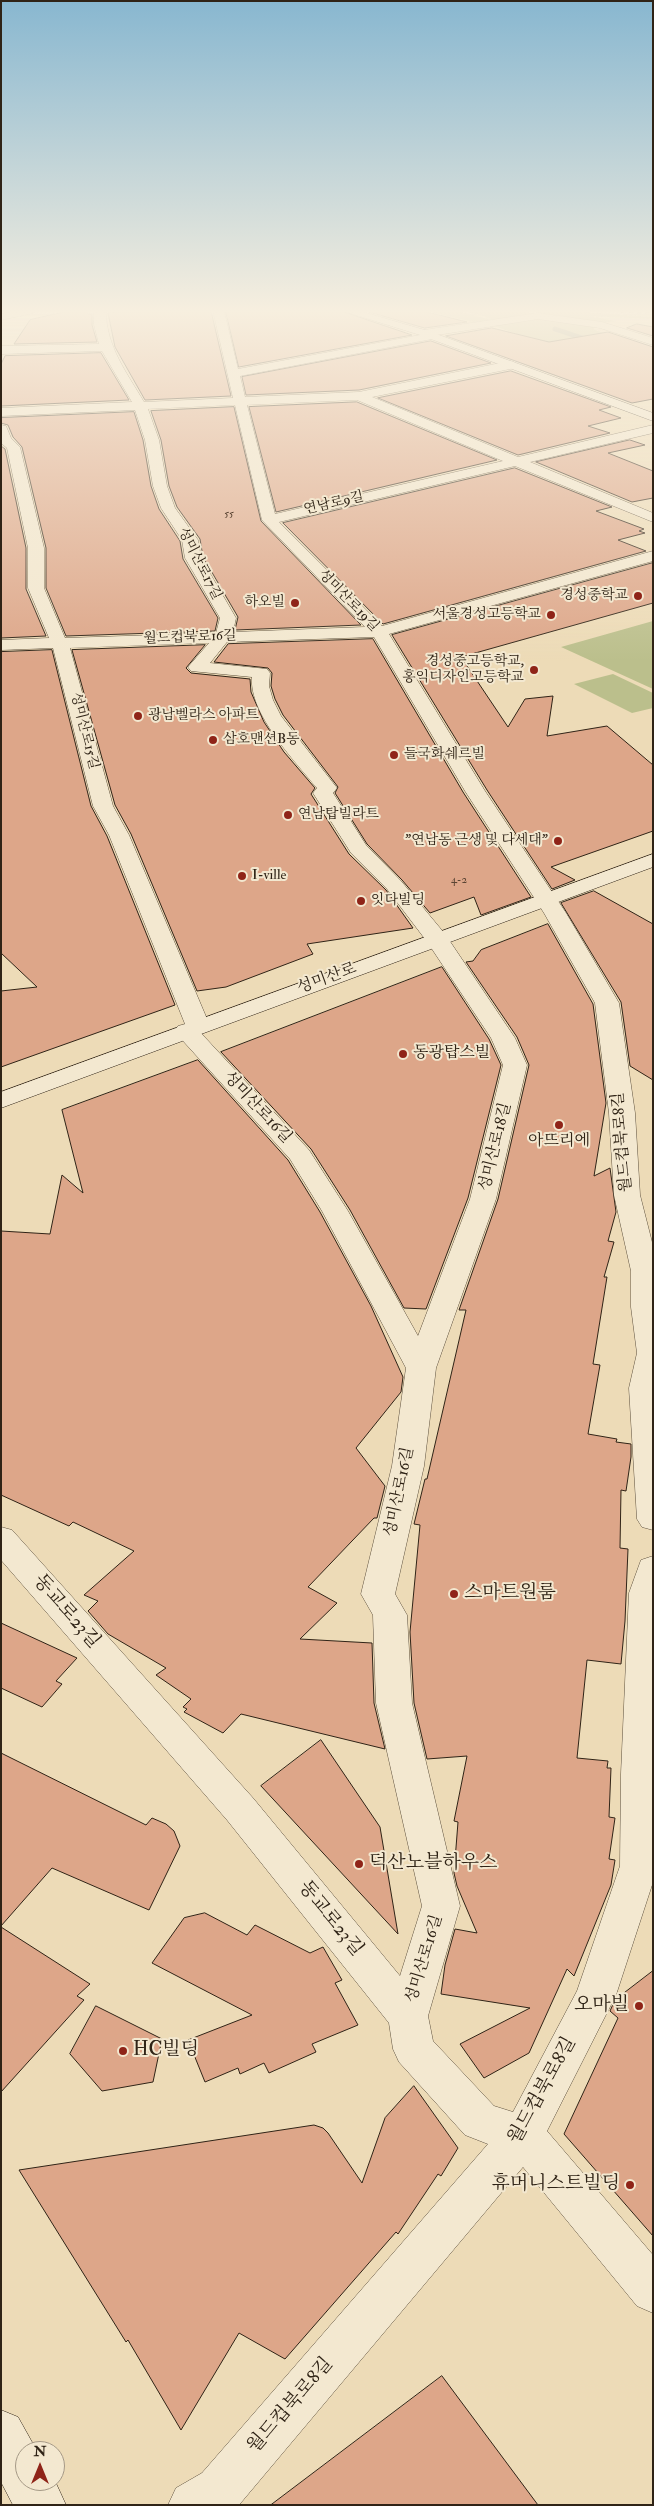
<!DOCTYPE html>
<meta charset="utf-8">
<style>
body{margin:0}
#map{position:relative;width:654px;height:2506px;overflow:hidden;background:#eddbb7;font-family:"IM FELL Double Pica",serif}
canvas{display:block}
.frame{position:absolute;inset:0;border:2px solid #2f2316;pointer-events:none}
.north{position:absolute;left:15px;top:2441px;width:50px;height:50px;box-sizing:border-box;background:#f3e8d0;border:1px solid #a59986;border-radius:50%;rotate:0deg;font-size:14px;font-weight:700;line-height:20px;text-align:center;color:#2f2316}
.north::after{content:'';display:block;margin:auto;width:18px;height:22px;background:#8f2418;clip-path:polygon(50% 0,100% 100%,50% 72%,0 100%)}
</style>
<div id="map">
<canvas width="654" height="2506"></canvas>
<div class="frame"></div>
<div class="north">N</div>
</div>
<script>
const context = document.querySelector('canvas').getContext('2d');
context.lineJoin = 'round';
function paint(path, color) { context.fillStyle = color; context.fill(path, 'evenodd'); }
function trace(path, color, width, dash) { context.strokeStyle = color; context.lineWidth = width; context.lineCap = dash ? 'butt' : 'round'; context.setLineDash(dash || []); context.stroke(path); }
function drawText(font, color, halo, rows, align = 'center') {
  context.font = font + ' "IM FELL Double Pica","Noto Serif KR",serif'; context.lineWidth = 4; context.setLineDash([]); context.textBaseline = 'middle'; context.strokeStyle = halo; context.fillStyle = color; for (const [text, x, y, turn = 0] of rows) {
    context.save(); context.translate(x, y); context.rotate((+turn || 0) * Math.PI / 180); context.textAlign = isNaN(turn) ? turn : align; if (halo) context.strokeText(text, 0, 0); context.fillText(text, 0, 0); context.restore();
  }
}
const green = new Path2D(`
 M427 311H457L491 320 473 322Z
 M462 311H522L592 326 595 330 653 349 583 357 491 325 502 323 481 315Z
 M528 311H569L653 317V319L588 316 616 321 600 323Z
 M653 621V689L561 647Z
 M613 674 653 693V708L632 713 574 684Z`);
const stream = new Path2D(`
 M555 329 594 342`);
const building = new Path2D(`
 M68 311H87L88 314H92V325L97 342 14 344 30 320Z
 M161 311H211L231 396 145 400 115 347 108 313Z
 M226 311H341L412 335 239 367Z
 M366 311H423L467 322 425 328Z
 M637 324 653 327V336L627 328Z
 M492 328 549 342 608 332 653 347V399L632 403 446 336Z
 M431 341 491 363 359 390 246 395 242 377Z
 M101 353 129 400 1 406V364L5 356Z
 M511 371 611 407 599 410 621 418 588 426 610 433 518 455 378 398Z
 M357 402 497 460 276 512 249 407Z
 M234 407 261 521 361 625 235 630 238 617 203 557 200 539 177 507 169 486 161 440 151 411Z
 M134 412 143 440 151 486 159 509 180 541 183 559 218 618 215 631 66 636 46 588V548L22 447 13 437 8 425 1 423V418Z
 M630 440 645 445 608 453 653 471V498L632 502 536 462Z
 M1 446 5 449 26 548V589L46 636 1 638Z
 M515 468 612 507 596 511 644 529 639 531 645 533 618 540 646 551 383 624 283 523Z
 M653 563V603L461 657 508 727 525 699 553 696 547 736 607 726 653 765V831L551 867 575 880 552 889 487 790 392 635Z
 M373 639 463 792 531 897 481 915 474 897 430 913 402 880 367 844 335 793 338 787 283 715 275 699 271 686 272 673 268 668 214 662 228 644Z
 M205 645 186 668 191 673 250 679 251 692 264 722 284 752 315 788 311 794 349 854 386 890 413 928 307 944 313 954 226 987 197 991 131 834 115 805 72 650Z
 M52 650 91 806 107 836 175 1005 1 1067V991L37 987 1 953V652Z
 M594 891 653 924V1080L630 1066 621 1002 561 903Z
 M548 924 593 1004 606 1103 594 1176 610 1168 616 1212 608 1241 614 1242 604 1277H607L593 1364 600 1365 588 1434 617 1439 616 1442 631 1444V1457L626 1491 621 1490 620 1548 628 1549 625 1621 621 1664 587 1660 577 1758 608 1761 607 1768H611L609 1817 615 1818 609 1859 615 1860 611 1885 574 1976 567 1969 529 2053 484 2078 460 2044 530 2008 441 1994 445 1965 455 1929 477 1933 457 1886 454 1873 458 1822 454 1821 467 1756 427 1759 414 1703 410 1632 420 1525 414 1524 425 1479H427L466 1310H459L498 1199 529 1065 517 1037 466 962 473 961 481 950Z
 M442 967 489 1039 501 1065 468 1198 426 1309 404 1308 350 1210 311 1149 221 1052Z
 M198 1060 288 1160 320 1212 371 1306 403 1377 401 1392 356 1448 385 1486 377 1518H374L308 1587 337 1603 300 1639 372 1643 374 1703 385 1749 241 1714 223 1733 184 1712 187 1709 183 1707 191 1699 156 1675 166 1668 108 1634 88 1611 98 1601 84 1595 134 1551 73 1522 69 1526 1 1495V1231L50 1234 62 1175 83 1193 62 1110Z
 M1 1623 77 1658 56 1681 62 1684 42 1707 1 1688Z
 M321 1740 380 1827 398 1934 261 1786Z
 M1 1753 146 1825 152 1818 166 1824 174 1831 180 1846 149 1910 52 1868 1 1926Z
 M205 1913 247 1935 255 1925 310 1953 323 1947 342 1980 335 1983 358 2025 312 2044 316 2052 269 2073 264 2063 240 2074 238 2068 205 2082 188 2040 252 2015 152 1963 184 1918Z
 M1 1927 90 1984 77 1996 84 2000 1 2092Z
 M653 1971V2236L564 2134 618 2018 610 2011 615 2000Z
 M96 2006 162 2039 153 2082 102 2091 70 2054Z
 M414 2086 458 2148 441 2176 438 2174 398 2234 396 2232 285 2359 239 2333 181 2430 128 2340 126 2342 19 2170 314 2125 323 2128 328 2133 362 2183 385 2118Z
 M442 2376 538 2505H271Z`);
const street = new Path2D(`
 M15 311H36L34 313 1 320V314Z
 M94 311H106C106 346 127 373 144 402L233 398 213 311H224L238 369 420 335V331L424 330 538 313 602 322 653 338V345L600 328 538 319 437 335 436 338 432 339 240 376 245 397 359 392 510 361 514 362 516 365 514 368 510 369 372 397 518 457 653 425V433L530 462 653 513V522L515 466 279 522 382 626 653 551V561L389 634 485 791 566 913 619 1003 635 1113 640 1195 653 1246V1530L642 1527 637 1519 629 1388 637 1353 631 1307V1271L614 1195 609 1113 595 1003 544 913 465 791 374 637 227 642 210 663 267 669 270 673 269 686 273 700 281 716 337 788 333 793 366 845 401 881 445 934 515 1038 527 1065 496 1199 436 1368 424 1466 395 1594 407 1615 412 1703 460 1906 428 2016 433 2041 494 2106 513 2112 577 1991 620 1866 621 1774 629 1593 641 1560 653 1556V1882L616 1995 547 2131 653 2255V2313L637 2306 523 2167 239 2505H168L176 2488 202 2473 488 2144 465 2135 399 2062 393 2049 389 2023 227 1820 1 1560V1527L12 1530 253 1798 400 1976 422 1906 376 1703 373 1615 361 1594 392 1466 406 1368 322 1211 290 1159 174 1031 178 1026 185 1024 109 835 93 806 53 648 1 650V640L49 638 28 588V548L7 448 1 443V425L6 426 11 438 20 447 44 548V588L65 638 216 633 220 618 185 558 182 540 161 508 153 486 145 440 135 410 1 416V408L132 402 102 351 1 354V346L99 344 94 325ZM357 400 503 461 275 514 247 405ZM235 405 262 520 365 627 233 632 236 618 201 558 198 540 175 508 167 486 159 440 148 409ZM209 643 188 667 191 671 252 677C249 714 295 761 317 788L313 793 351 853 387 889 428 943 491 1038 503 1065 470 1199 418 1336 348 1211 309 1150 200 1032 206 1031 210 1026 129 835 113 806 70 648Z`);
const secondary = new Path2D(`
 M343 311H360L428 331 653 413V421L420 335Z
 M653 854V867L1 1108V1092Z
 M1 2410 18 2417 37 2451H25V2481H55L66 2505H13L1 2482Z`);
const rail = new Path2D(`
 M613 311 653 313`);
const markers = [
 [638,596,5,"#8f2418"],
 [295,603,5,"#8f2418"],
 [551,615,5,"#8f2418"],
 [534,670,5,"#8f2418"],
 [138,716,5,"#8f2418"],
 [213,740,5,"#8f2418"],
 [394,755,5,"#8f2418"],
 [288,815,5,"#8f2418"],
 [558,841,5,"#8f2418"],
 [242,876,5,"#8f2418"],
 [361,901,5,"#8f2418"],
 [403,1054,5,"#8f2418"],
 [559,1125,5,"#8f2418"],
 [454,1594,5,"#8f2418"],
 [359,1864,5,"#8f2418"],
 [639,2006,5,"#8f2418"],
 [123,2051,5,"#8f2418"],
 [630,2185,5,"#8f2418"]
];
const farNumbernames = [
 ["55",229,515],
 ["4-2",459,881]
];
const farStreetnames = [
 ["연남로9길",334,504,-13],
 ["성미산로17길",199,564,63],
 ["성미산로19길",348,601,46],
 ["월드컵북로16길",190,638,-2],
 ["성미산로15길",84,731,76]
];
const farPoinames = [
 ["경성중학교",628,596,"right"],
 ["하오빌",285,603,"right"],
 ["서울경성고등학교",541,615,"right"],
 ["경성중고등학교,",524,662,"right"],
 ["홍익디자인고등학교",524,678,"right"],
 ["광남벨라스 아파트",148,716],
 ["삼호맨션B동",223,740],
 ["들국화쉐르빌",404,755],
 ["연남탑빌라트",298,815],
 ["\"연남동 근생 및 다세대\"",548,841,"right"],
 ["I-ville",252,876],
 ["잇다빌딩",371,901]
];
const streetNames = [
 ["성미산로",327,979,-20],
 ["성미산로16길",257,1108,47],
 ["월드컵북로8길",623,1142,-95],
 ["성미산로18길",496,1147,-76],
 ["성미산로16길",400,1492,-78],
 ["성미산로16길",425,1959,-73]
];
const poiNames = [
 ["동광탑스빌",413,1054],
 ["아뜨리에",559,1142,"center"]
];
const nearPoinames = [
 ["스마트원룸",464,1594],
 ["덕산노블하우스",369,1864],
 ["오마빌",629,2006,"right"],
 ["HC빌딩",133,2051],
 ["휴머니스트빌딩",620,2185,"right"]
];
const nearStreetnames = [
 ["동교로23길",66,1612,49],
 ["동교로23길",330,1919,51],
 ["월드컵북로8길",543,2091,-61],
 ["월드컵북로8길",291,2406,-49]
];
paint(green, '#bbbf8c');
trace(stream, '#6f7e71', 5);
paint(building, '#dda689');
trace(building, '#2f2316', 1);
trace(street, '#5e513e', 1);
trace(secondary, '#2f2316', 1);
paint(street, '#f3e8d0');
paint(secondary, '#f3e8d0');
trace(rail, '#2f2316', 2, [4, 4]);
const sky = context.createLinearGradient(0, 0, 0, 662);
sky.addColorStop(0, '#88b7d0');
sky.addColorStop(0.47, '#f7efdf');
sky.addColorStop(1, '#f7efdf00');
context.fillStyle = sky;
context.fillRect(0, 0, 654, 662);
for (const [x, y, r, color] of markers) { const dot = new Path2D(); dot.arc(x, y, r, 0, 2 * Math.PI); context.fillStyle = color; context.fill(dot); trace(dot, '#f3e8d0', 2); }
drawText('11px', '#5a4433', null, farNumbernames);
drawText('14px', '#2f2316', '#f3e8d0', farStreetnames);
drawText('14px', '#2f2316', '#f3e8d0', farPoinames, 'left');
drawText('16px', '#2f2316', '#f3e8d0', streetNames);
drawText('16px', '#2f2316', '#f3e8d0', poiNames, 'left');
drawText('19px', '#2f2316', '#f3e8d0', nearPoinames, 'left');
drawText('19px', '#2f2316', '#f3e8d0', nearStreetnames);
</script>
